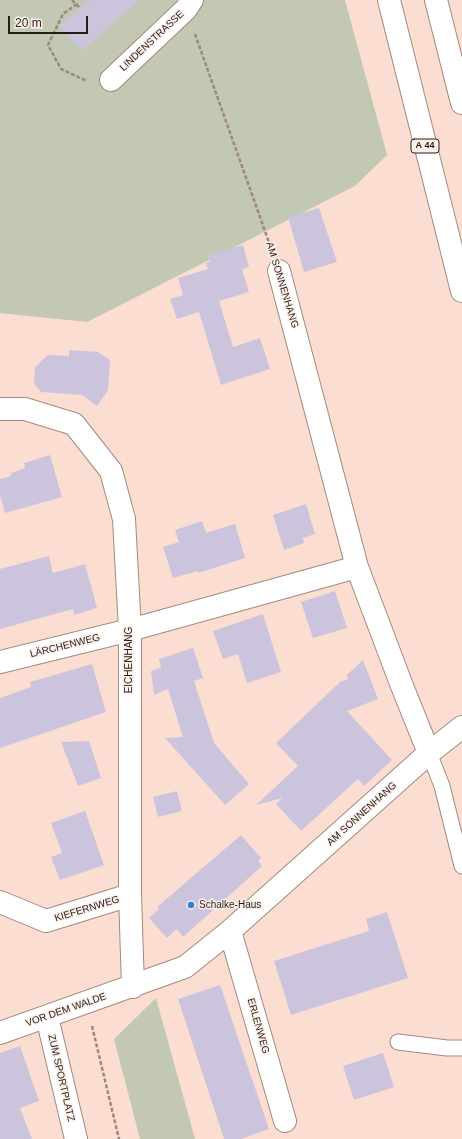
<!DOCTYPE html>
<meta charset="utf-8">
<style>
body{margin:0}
#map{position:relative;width:462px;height:1139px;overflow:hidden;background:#fbded1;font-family:Helvetica,sans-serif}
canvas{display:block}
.scale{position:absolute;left:8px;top:16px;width:80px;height:18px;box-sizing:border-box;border:2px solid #271d18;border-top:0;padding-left:5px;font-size:12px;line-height:14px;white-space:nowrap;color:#271d18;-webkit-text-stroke:3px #fbf0ea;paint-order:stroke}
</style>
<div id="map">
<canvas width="462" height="1139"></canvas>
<div class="scale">20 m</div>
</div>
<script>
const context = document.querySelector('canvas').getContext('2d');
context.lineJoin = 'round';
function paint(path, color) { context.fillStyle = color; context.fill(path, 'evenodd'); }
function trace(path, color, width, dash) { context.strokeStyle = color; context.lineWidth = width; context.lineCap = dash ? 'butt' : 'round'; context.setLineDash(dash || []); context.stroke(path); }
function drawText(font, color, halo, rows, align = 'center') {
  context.font = font + ' Helvetica,sans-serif'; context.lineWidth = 3; context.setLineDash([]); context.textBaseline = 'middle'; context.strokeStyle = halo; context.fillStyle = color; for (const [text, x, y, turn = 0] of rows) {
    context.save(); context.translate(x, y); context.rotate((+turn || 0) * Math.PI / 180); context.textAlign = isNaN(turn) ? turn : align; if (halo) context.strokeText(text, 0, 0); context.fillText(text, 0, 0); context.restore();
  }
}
const green = new Path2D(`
 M0 0H345L387 155 355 186 87 322 0 313Z
 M156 998 195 1139H140L114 1039Z`);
const building = new Path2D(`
 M89 0H139L82 51 59 26Z
 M319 208 337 262 304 272 288 217Z
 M243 245 249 267 242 269 249 292 219 301 233 347 260 338 270 369 221 385 199 312 177 319 170 299 183 295 178 278 208 269 206 263 210 261 208 255Z
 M69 350 98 352 110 360 108 390 97 406 82 395 41 392 34 384 35 367 48 355 69 356Z
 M50 455 62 497 5 513 0 495V479L11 476V473L25 468 24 463Z
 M306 504 315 534 303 538 304 543 284 550 273 515Z
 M202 521 206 533 235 524 245 558 198 573V571L173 578 163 547 179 542 175 530Z
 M49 556 53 573 85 564 97 608 74 615 73 609 0 629V569Z
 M335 591 347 628 313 638 301 602Z
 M263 614 281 672 247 683 238 654 223 659 213 631Z
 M193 648 203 678 194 681 214 743 249 784 225 805 165 738 183 737 168 689 154 695 151 671 161 668 159 659Z
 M363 660 378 699 347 711 392 760 364 786 358 779 301 831 276 804 282 798 256 805 298 766 276 743 340 682 348 679 347 675Z
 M92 664 106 712 0 748V698L31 687 30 682Z
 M89 741 101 778 78 786 61 742Z
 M177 791 182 811 158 817 153 797Z
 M85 811 104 865 60 880 51 857 62 853 51 823Z
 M241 835 261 858 258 861 262 866 183 937 177 929 167 938 149 918 159 909 157 907Z
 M387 912 408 978 291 1015 274 961 369 931 366 919Z
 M220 985 269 1129 241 1139H224L178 999Z
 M20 1046 39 1101 20 1108 32 1139H0V1053Z
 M383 1053 394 1087 354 1100 343 1066Z`);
const path = new Path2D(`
 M72 0 80 8
 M77 4 63 14 48 45 61 69 87 81
 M195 34 271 248
 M92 1026 119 1139`);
const lane = new Path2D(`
 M429 753 442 786 462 866
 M398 1042 447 1048H462`);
const street = new Path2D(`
 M111 80 186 9 192 0
 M279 271 357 567 402 686 429 753
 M0 409H25L74 424 111 471 124 519 130 630V895L133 987
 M0 662 130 630 357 567
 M0 902 46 921 130 895
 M230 931 285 1121
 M47 1017 76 1139
 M0 1033 185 967 230 931 429 753 462 727`);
const highway = new Path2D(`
 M389 0 462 291
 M436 0 462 103`);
const markers = [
 [191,905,4,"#2882cf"]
];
const shields = [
 [425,146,28]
];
const shieldNames = [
 ["A 44",425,146]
];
const streetNames = [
 ["LINDENSTRASSE",152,41,-43],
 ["AM SONNENHANG",282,285,73],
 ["LÄRCHENWEG",65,646,-14],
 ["EICHENHANG",129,660,-90],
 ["AM SONNENHANG",362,814,-42],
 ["KIEFERNWEG",87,909,-17],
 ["VOR DEM WALDE",66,1010,-19],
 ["ERLENWEG",258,1026,74],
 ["ZUM SPORTPLATZ",61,1078,77]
];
const poiNames = [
 ["Schalke-Haus",199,905]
];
paint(green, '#c2c8b2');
paint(building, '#ccc4dd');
trace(lane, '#a48a7e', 17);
trace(street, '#a48a7e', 24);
trace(highway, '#a48a7e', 24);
trace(path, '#9c887e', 2.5, [4, 2]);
trace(lane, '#fff', 15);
trace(street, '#fff', 22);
trace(highway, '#fff', 22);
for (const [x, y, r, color] of markers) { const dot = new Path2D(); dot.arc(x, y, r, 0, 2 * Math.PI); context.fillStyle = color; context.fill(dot); trace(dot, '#fbf0ea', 1.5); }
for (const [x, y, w] of shields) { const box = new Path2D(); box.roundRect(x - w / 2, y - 7, w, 14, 3); context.fillStyle = '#fbf0ea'; context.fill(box); trace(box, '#271d18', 1); }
drawText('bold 9px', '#271d18', null, shieldNames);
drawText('10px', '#271d18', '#fbf0ea', streetNames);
drawText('10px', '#271d18', '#fbf0ea', poiNames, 'left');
</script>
